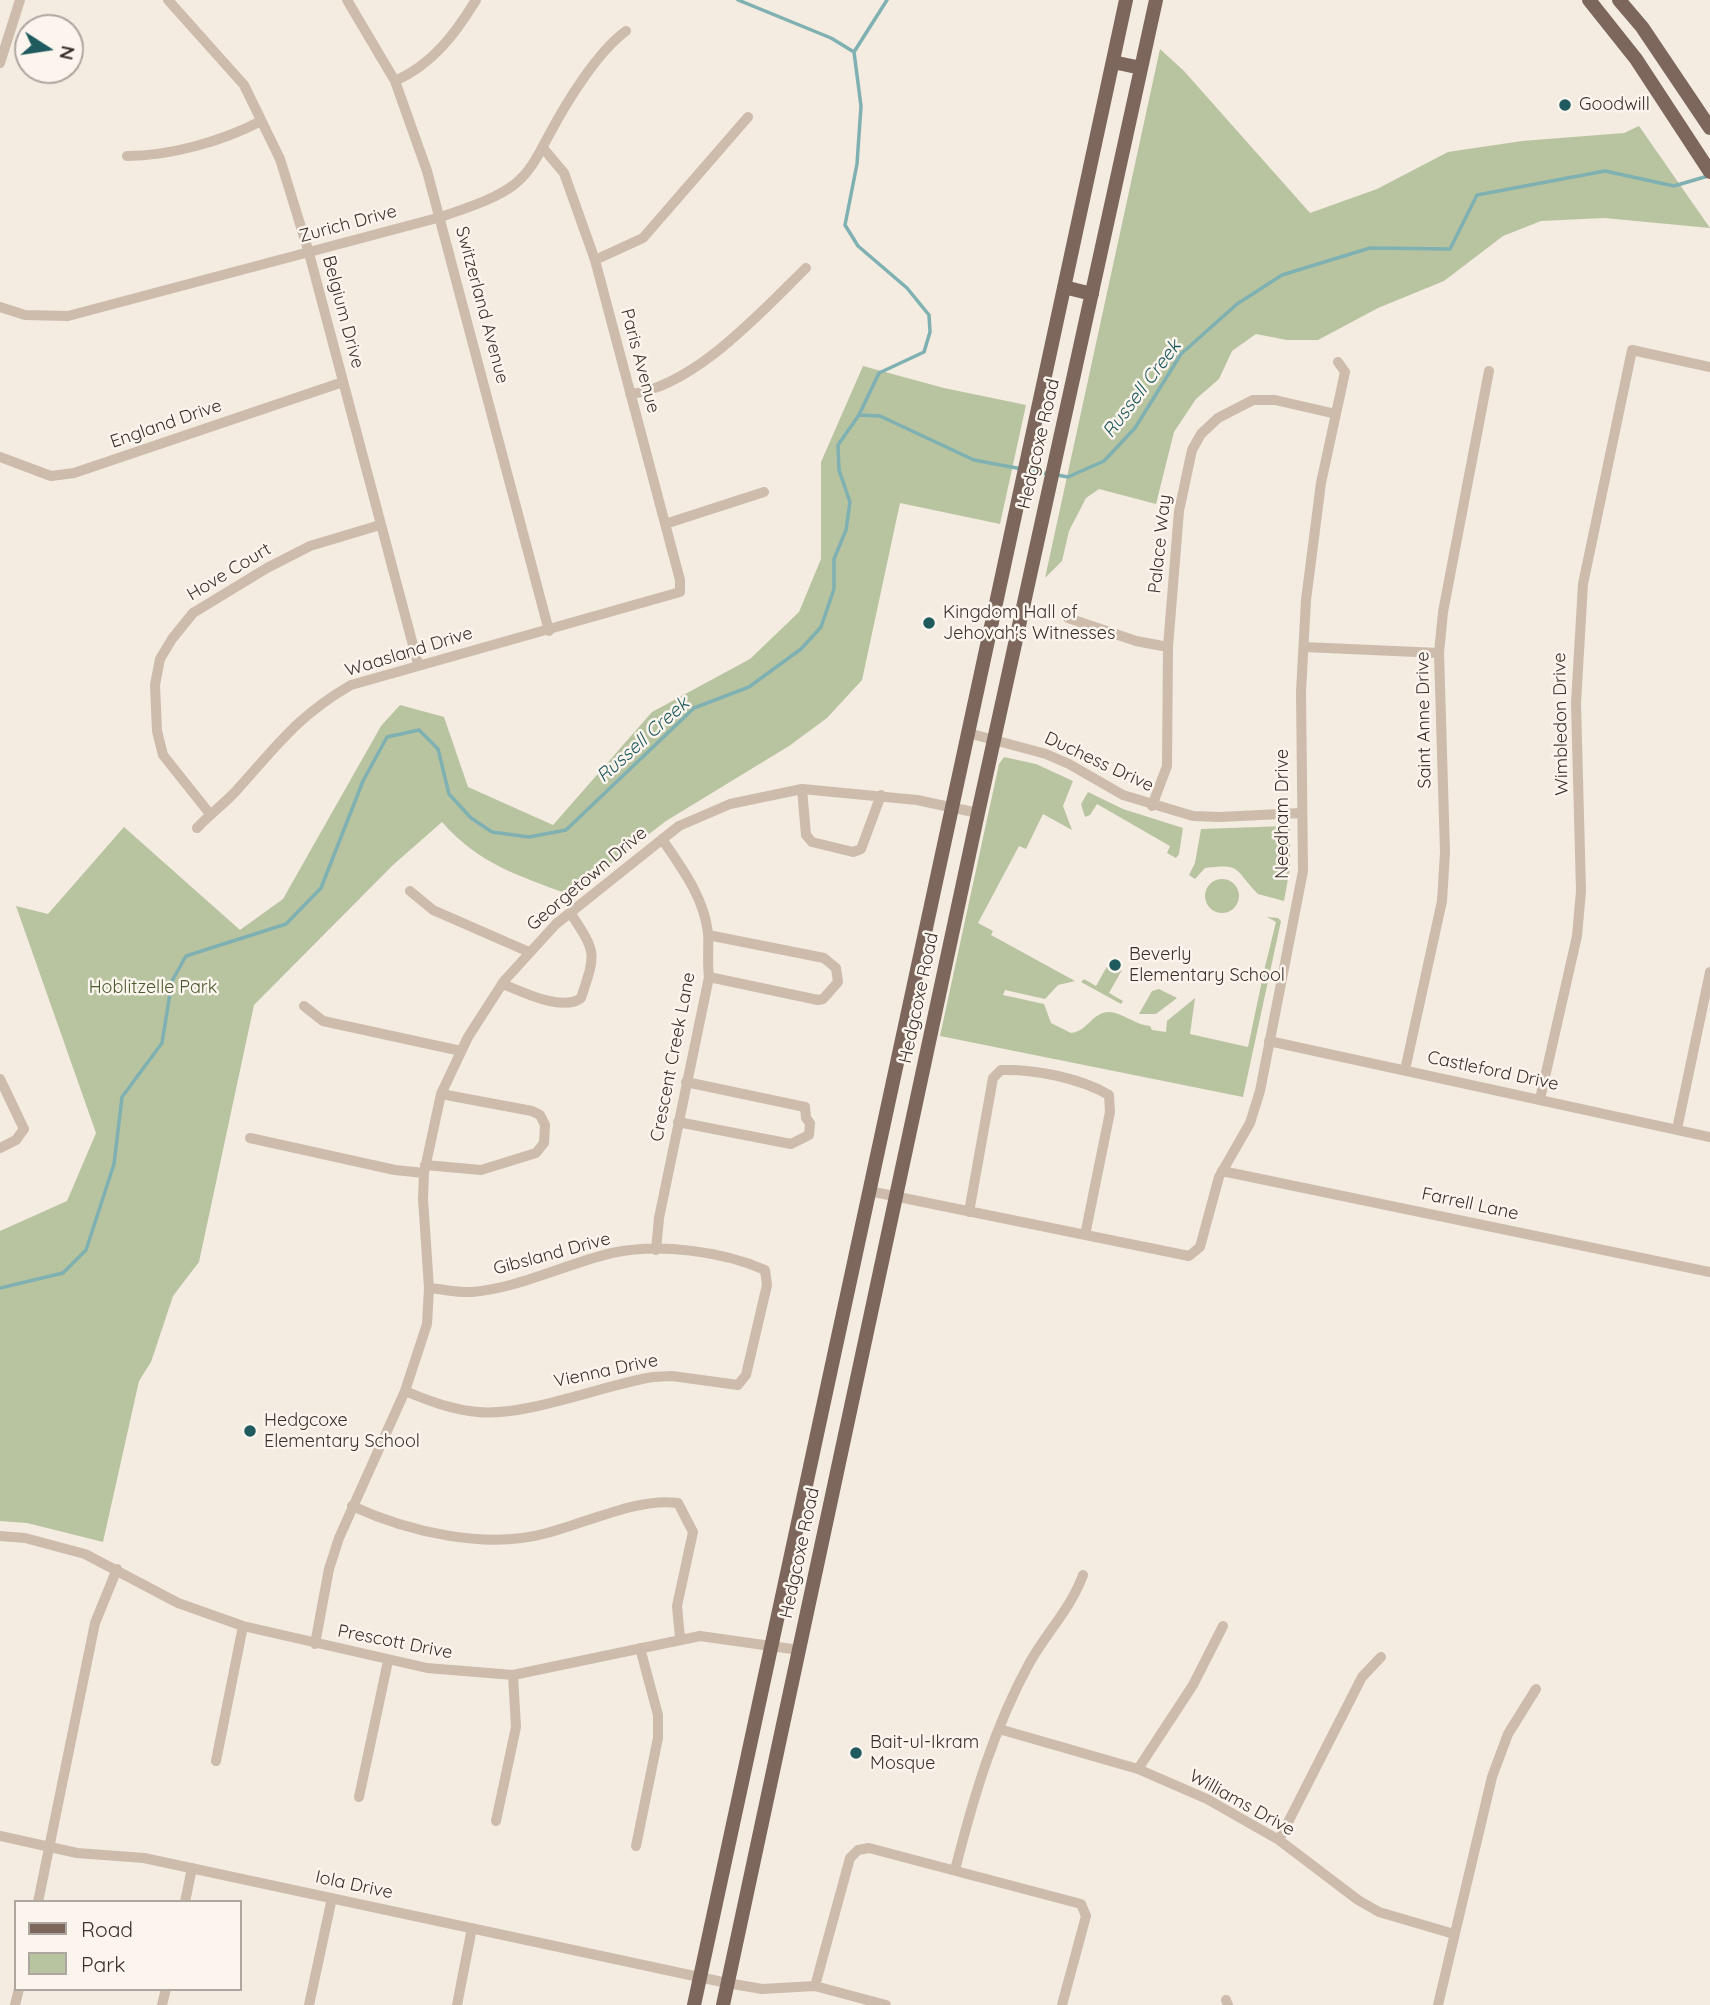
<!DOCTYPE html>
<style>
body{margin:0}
#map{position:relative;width:1710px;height:2005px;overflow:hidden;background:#f4ebe1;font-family:Quicksand,sans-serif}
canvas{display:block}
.legend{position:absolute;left:14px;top:1900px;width:228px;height:91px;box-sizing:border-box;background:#fbf5ee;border:2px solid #aea6a0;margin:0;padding:9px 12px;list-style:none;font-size:21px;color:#3b302b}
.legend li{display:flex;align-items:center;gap:14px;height:35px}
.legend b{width:35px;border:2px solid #aea6a0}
.north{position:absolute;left:14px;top:14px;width:70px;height:70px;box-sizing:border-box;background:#fbf5ee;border:2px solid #aea6a0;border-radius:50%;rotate:102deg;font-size:19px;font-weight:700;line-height:28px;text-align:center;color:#3b302b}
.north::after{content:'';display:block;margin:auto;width:24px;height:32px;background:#1f5a5e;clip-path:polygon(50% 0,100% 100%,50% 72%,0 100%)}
</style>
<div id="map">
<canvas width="1710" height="2005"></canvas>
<ul class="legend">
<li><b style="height:9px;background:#7d675c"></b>Road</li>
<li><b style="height:19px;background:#b8c4a0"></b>Park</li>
</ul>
<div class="north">N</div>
</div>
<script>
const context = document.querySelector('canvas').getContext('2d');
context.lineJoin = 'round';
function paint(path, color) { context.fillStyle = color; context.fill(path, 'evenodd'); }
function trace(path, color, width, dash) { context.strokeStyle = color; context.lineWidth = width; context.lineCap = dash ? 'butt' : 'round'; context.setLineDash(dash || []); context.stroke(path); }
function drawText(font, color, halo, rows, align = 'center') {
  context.font = font + ' Quicksand,sans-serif'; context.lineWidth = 5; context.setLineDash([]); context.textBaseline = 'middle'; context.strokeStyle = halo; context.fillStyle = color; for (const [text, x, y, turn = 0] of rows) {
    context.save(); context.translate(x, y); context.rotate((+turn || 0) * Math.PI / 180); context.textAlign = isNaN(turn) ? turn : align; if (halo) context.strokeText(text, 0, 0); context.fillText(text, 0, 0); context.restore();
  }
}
const green = new Path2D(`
 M1160 49 1184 71 1310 213 1377 189 1448 152 1522 141 1624 133 1639 126 1710 228 1604 218 1541 221 1503 236 1444 281 1378 308 1318 340H1287L1256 334 1232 351 1219 379 1196 399 1174 432 1156 504 1099 489 1086 498 1069 531 1062 561 1045 578Z
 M863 366 944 388 1026 405 1000 524 900 503 862 680 827 718 789 746 666 821 570 895C518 875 480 865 442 822L393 865 254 1005 199 1262 173 1296 151 1362 139 1381 103 1542 27 1523 0 1521V1231L67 1201 96 1133 16 906 48 914 124 827 240 930 283 899 381 726 400 705 444 717 468 787 553 825 652 712 750 659 799 612 821 559V462Z
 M1004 757 1036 764 1073 781 1063 806 1072 830 1043 814 1026 849 1019 846 978 923 993 931 991 935 1075 981 1058 985 1045 999 1005 990 1003 995 1044 1004 1051 1023 1071 1033C1087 1031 1090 1017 1103 1013 1118 1008 1135 1026 1150 1026L1152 1030 1166 1032 1167 1021 1195 998 1190 1034 1248 1047 1263 976 1256 972 1264 971 1276 922 1267 917 1278 918 1281 921 1243 1097 940 1036 999 764Z
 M1088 792 1123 809 1183 828 1179 854 1176 858 1167 853 1170 846 1097 804 1090 815 1085 817 1081 804Z
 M1286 826 1290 829V868L1284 901 1258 894C1234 870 1243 863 1205 868L1195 879 1189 875 1195 863 1201 829Z
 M1205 896a17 17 0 1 1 34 0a17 17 0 1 1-34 0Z
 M1109 963 1122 970 1109 993 1123 1001 1121 1004 1081 982 1084 979 1096 986Z
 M1159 989 1177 998 1156 1014H1139L1152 991Z`);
const stream = new Path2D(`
 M738 0 831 38 854 52
 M859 415 880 416 974 460 1022 469
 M1030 470 1049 474
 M1057 475 1068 477 1104 461 1135 428 1181 354 1237 304 1282 275 1370 248 1450 249 1477 195 1605 171 1674 186 1708 176
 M0 1288 63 1273 86 1250 114 1164 122 1097 162 1043 172 981 186 956 286 924 321 888 363 781 387 737 419 730 438 749 449 794 471 818 492 832 529 837 566 830 694 708 749 687 801 649 821 627 834 589V559L846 530 850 502 839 470 838 445 859 415 879 373 924 352 930 332 929 315 907 288 858 246 845 225 857 164 861 106 854 52 887 0`);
const minor = new Path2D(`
 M168 0 244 85 280 159 309 253 418 664
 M347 0 395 81 427 171 549 631
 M0 63 20 0
 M395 81C433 64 455 34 476 0
 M127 156C170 156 223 141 261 121
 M595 260 643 238 748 117
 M0 307 25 315 68 316 441 217C466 208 494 200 515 184 532 170 539 153 549 135 566 103 597 52 626 31
 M630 394C694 387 762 311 806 268
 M0 457 51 476 74 473 343 382
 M665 524 764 492
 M1068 618 1136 641 1168 647
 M1304 647 1439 653
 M968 733 1046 754 1069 764 1123 795 1193 816 1220 817 1301 813
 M802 789 806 835 812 842 853 852 861 849 881 795
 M1152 806 1167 766 1168 647 1179 511 1192 450 1201 434 1218 418 1253 400H1275L1336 414
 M210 814 163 755 157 731 155 685 160 659 172 639 193 613 267 568 310 546 380 525
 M197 828C209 815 224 804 236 791 276 747 297 716 351 685L680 592V580L595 260 564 173 543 148
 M410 891 433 910 529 952
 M708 935 824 958 836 968 838 982 823 999 818 1000 709 977
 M503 984C522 992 563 1012 581 998 596 953 597 953 571 914
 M304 1006 323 1021 461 1051
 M1269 1041 1710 1137
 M1405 1070 1442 901 1445 852 1439 653 1443 612 1489 371
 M0 1079 24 1129 16 1140 0 1148
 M1540 1099 1577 936 1581 891 1576 703 1583 584 1632 350 1710 367
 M678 1122 791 1144 809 1135 810 1123 806 1118 805 1107 686 1082
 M1677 1129 1710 972
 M250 1138 395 1170 424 1173
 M425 1165 481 1170 536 1153 544 1143 545 1125 540 1115 532 1111 441 1094
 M1222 1171 1710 1272
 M869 1191 1189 1256 1200 1247 1219 1177 1250 1123 1260 1091 1303 871 1301 692 1306 600 1321 483 1345 372 1338 362
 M969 1212 993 1078 1001 1070C1035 1069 1080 1078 1109 1095L1110 1112 1085 1235
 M656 1250 659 1218 709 977C707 962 709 947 708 933 704 897 681 867 662 839
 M405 1391C429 1401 453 1410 478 1412 525 1417 603 1385 653 1377L672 1376 738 1385 746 1375 767 1285 765 1270C722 1251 659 1243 612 1253 565 1264 520 1288 472 1292 458 1293 443 1289 429 1288
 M352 1506C409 1532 486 1550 547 1533 586 1523 639 1497 678 1503L693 1532 677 1606 680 1638
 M0 1536 25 1538 85 1554 178 1603 243 1626 427 1668 513 1675 700 1636 799 1650
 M315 1644 329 1569 339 1538 405 1391 427 1324 429 1288 423 1199 424 1173 441 1094 468 1037 504 981 556 924 655 845 679 826 730 804 802 789 917 800 978 813
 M999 1729 1138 1769 1207 1799 1279 1840 1358 1900 1379 1912 1454 1934
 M216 1761 243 1626
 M1138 1769 1193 1685 1223 1626
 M359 1797 388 1661
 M496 1821 516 1727 513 1675
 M0 1836 77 1853 144 1858 727 1983 762 1989 815 1986 886 2005
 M1279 1840 1362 1677 1381 1657
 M636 1846 658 1738V1715L640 1648
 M955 1870C973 1799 994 1727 1030 1662 1047 1632 1071 1608 1083 1575
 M38 1902 95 1623 117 1569
 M185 1902 192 1868
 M815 1986 850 1858 858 1850 869 1848 1081 1904 1086 1916 1062 2005
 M1226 2000 1228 2005
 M15 2005 19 1989
 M162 2005 166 1989
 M309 2005 332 1898
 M457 2005 472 1928
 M1438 2005 1492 1777 1508 1734 1536 1689`);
const major = new Path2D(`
 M1589 0 1636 59 1710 172
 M1619 0 1642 27 1710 128
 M1113 62 1141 68
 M1064 287 1092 294
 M694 2005 1126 0
 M723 2005 978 813 1156 0`);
const markers = [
 [1565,105,7,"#1f5a5e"],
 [929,623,7,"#1f5a5e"],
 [1115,965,7,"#1f5a5e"],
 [250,1431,7,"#1f5a5e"],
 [856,1753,7,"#1f5a5e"]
];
const poiNames = [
 ["Goodwill",1579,105],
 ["Kingdom Hall of",943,613],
 ["Jehovah's Witnesses",943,634],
 ["Beverly",1129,955],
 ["Elementary School",1129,976],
 ["Hedgcoxe",264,1421],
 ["Elementary School",264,1442],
 ["Bait-ul-Ikram",870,1743],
 ["Mosque",870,1764]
];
const streetNames = [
 ["Zurich Drive",348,224,-15],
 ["Switzerland Avenue",482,305,75],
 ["Belgium Drive",343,312,75],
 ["Paris Avenue",640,361,75],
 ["England Drive",166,424,-19],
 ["Hedgcoxe Road",1039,444,-77],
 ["Palace Way",1160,544,-84],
 ["Hove Court",229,572,-31],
 ["Waasland Drive",409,652,-17],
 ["Saint Anne Drive",1424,720,-91],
 ["Wimbledon Drive",1561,724,-91],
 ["Duchess Drive",1099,762,25],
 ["Needham Drive",1283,814,-90],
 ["Georgetown Drive",587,879,-40],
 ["Hedgcoxe Road",919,998,-78],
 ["Crescent Creek Lane",673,1057,-79],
 ["Castleford Drive",1493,1071,12],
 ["Farrell Lane",1470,1204,12],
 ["Gibsland Drive",552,1254,-15],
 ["Vienna Drive",606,1371,-12],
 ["Hedgcoxe Road",800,1553,-78],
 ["Prescott Drive",395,1642,11],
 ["Williams Drive",1242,1803,29],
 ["Iola Drive",354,1885,12]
];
const parkNames = [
 ["Hoblitzelle Park",153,988]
];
const waterNames = [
 ["Russell Creek",1142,389,-53],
 ["Russell Creek",643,740,-42]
];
paint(green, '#b8c4a0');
trace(stream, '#7fb0b2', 3.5);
trace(minor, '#cdbbac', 10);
trace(major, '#7d675c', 14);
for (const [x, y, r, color] of markers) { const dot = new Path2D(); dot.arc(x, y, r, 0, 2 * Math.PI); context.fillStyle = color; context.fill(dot); trace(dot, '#fbf5ee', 2.5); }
drawText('18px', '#3b302b', '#fbf5ee', poiNames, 'left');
drawText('18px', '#3b302b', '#fbf5ee', streetNames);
drawText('18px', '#4a5a2e', '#fbf5ee', parkNames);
drawText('italic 19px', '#1f5a5e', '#fbf5ee', waterNames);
</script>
